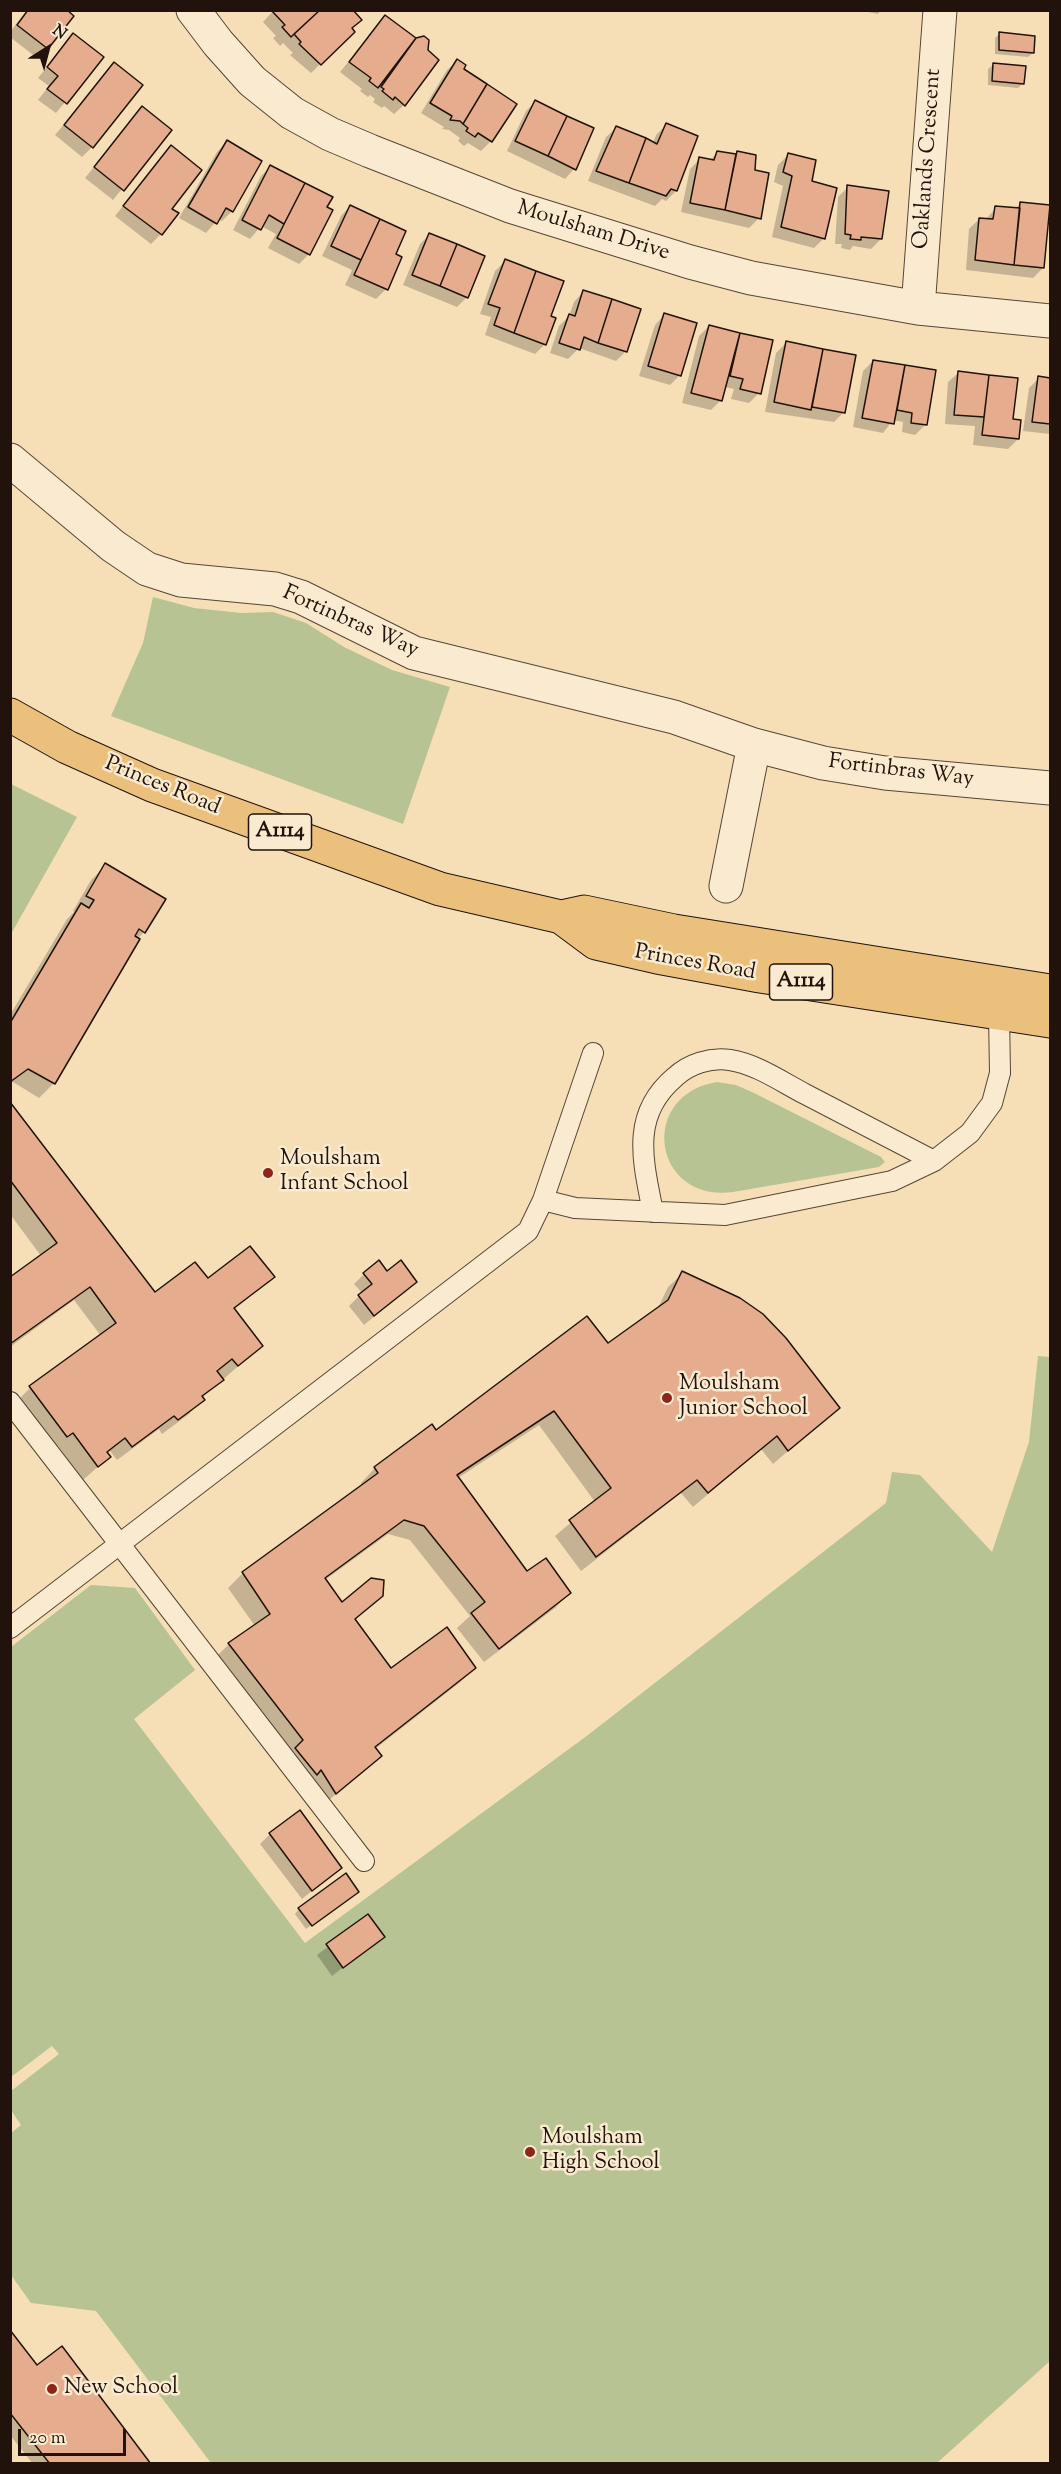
<!DOCTYPE html>
<style>
body{margin:0}
#map{position:relative;width:1061px;height:2474px;overflow:hidden;background:#f6dfb7;font-family:"Sorts Mill Goudy",serif}
canvas{display:block}
.frame{position:absolute;inset:0;border:12px solid #21130b;pointer-events:none}
.north{position:absolute;left:18px;top:18px;width:60px;height:60px;-webkit-text-stroke:4px #f9ead0;paint-order:stroke;rotate:36deg;font-size:16px;font-weight:700;line-height:24px;text-align:center;color:#21130b}
.north::after{content:'';display:block;margin:auto;width:21px;height:27px;background:#21130b;clip-path:polygon(50% 0,100% 100%,50% 72%,0 100%)}
.scale{position:absolute;left:18px;top:2429px;width:108px;height:27px;box-sizing:border-box;border:3px solid #21130b;border-top:0;padding-left:8px;font-size:18px;line-height:21px;white-space:nowrap;color:#21130b;-webkit-text-stroke:4px #f9ead0;paint-order:stroke}
</style>
<div id="map">
<canvas width="1061" height="2474"></canvas>
<div class="frame"></div>
<div class="north">N</div>
<div class="scale">20 m</div>
</div>
<script>
const context = document.querySelector('canvas').getContext('2d');
context.lineJoin = 'round';
function paint(path, color) { context.fillStyle = color; context.fill(path, 'evenodd'); }
function trace(path, color, width, dash) { context.strokeStyle = color; context.lineWidth = width; context.lineCap = dash ? 'butt' : 'round'; context.setLineDash(dash || []); context.stroke(path); }
function drawText(font, color, halo, rows, align = 'center') {
  context.font = font + ' "Sorts Mill Goudy",serif'; context.lineWidth = 5; context.setLineDash([]); context.textBaseline = 'middle'; context.strokeStyle = halo; context.fillStyle = color; for (const [text, x, y, turn = 0] of rows) {
    context.save(); context.translate(x, y); context.rotate((+turn || 0) * Math.PI / 180); context.textAlign = isNaN(turn) ? turn : align; if (halo) context.strokeText(text, 0, 0); context.fillText(text, 0, 0); context.restore();
  }
}
const green = new Path2D(`
 M153 597 194 608 241 613 273 612 306 623 344 647 392 670 450 687 403 824 111 716 143 643Z
 M11 784 77 817 11 934Z
 M717 1082 736 1085 754 1093 881 1157 885 1162 879 1167 733 1192C653 1203 637 1095 717 1082Z
 M1038 1356 1050 1357V2361L937 2463H211L96 2311 31 2303 11 2275V2133L21 2125 11 2110V2091L59 2054 52 2046 11 2077V1647L91 1585 135 1588 195 1670 134 1719 305 1943 588 1735 886 1503 892 1472 920 1475 992 1552 1029 1442Z`);
const shadow = new Path2D(`
 M27 10H65L47 48 37 58 10 37V32Z
 M274 10H352L350 29 353 32 311 73 290 55 293 53 283 43 280 46 273 38 276 36 263 22Z
 M858 10H881L878 14Z
 M385 17 416 40 404 105 394 114 384 106 382 108 373 102 375 99 370 95 368 97 360 91 362 89 340 72Z
 M1000 33 1033 53 1028 57 995 54V38Z
 M73 35 101 58 56 113 38 100 49 86 38 78Z
 M457 61 491 141 481 151 468 143 464 146 458 141 460 138 449 130 442 129 444 127 421 113 447 70Z
 M114 64 92 147 82 157 55 135Z
 M993 65 1023 83 1018 88 988 85V69Z
 M536 101 574 169 565 179 507 151 526 111Z
 M142 108 170 130 113 200 85 178Z
 M666 125 696 137 676 191 666 201 662 199 655 206 588 181 606 137 616 128 653 143 656 135Z
 M227 142 232 211 222 221 218 219 206 233 179 218 217 152Z
 M171 147 170 209 161 234 151 244 115 216Z
 M718 152 734 155 737 152 753 171 759 218 749 228 681 212 690 169 700 159 709 161Z
 M788 155 824 238 814 248 772 237 783 186 774 182 778 165Z
 M271 166 331 198 309 254 299 264 268 248 276 234 261 226 250 239 233 230 261 176Z
 M848 187 881 239 871 249 853 246 850 250 841 248 842 244H835L838 197Z
 M1021 203 1043 268 1033 278 966 270 969 229 979 219 985 220 996 208 1015 209Z
 M350 206 394 255 400 258 386 289 376 299 345 285 352 270 322 256 341 216Z
 M430 234 467 297 457 307 403 285 420 244Z
 M505 261 545 344 535 354 485 335 491 317 480 314 495 271Z
 M583 292 626 351 616 361 579 348 568 359 550 353 559 326 569 316 574 302Z
 M664 315 680 375 670 385 639 376 655 325Z
 M709 326 771 342 759 393 749 403 731 399 734 389 725 387 721 400 711 410 682 403 699 336Z
 M786 343 854 356 844 412 834 422 765 412 776 353Z
 M873 361 935 372 925 425 915 435 902 432 903 422 893 420 883 433 853 427 863 371Z
 M958 373 1016 379 1011 421 1018 439 1008 449 973 445 975 426 945 424 948 382Z
 M1039 378 1050 379V434L1023 431 1029 388Z
 M106 865 144 932 137 939 54 1083 39 1098 13 1082 10 1084V1015L67 919 74 912 73 911 91 880Z
 M10 1104 155 1294 208 1280 273 1277 234 1310 261 1346 202 1398 189 1414 162 1434 159 1429 117 1460 110 1451 107 1454 109 1457 83 1480 58 1446 51 1451 16 1402 30 1388 101 1336 74 1300 10 1347V1279L41 1256 10 1214Z
 M387 1273 415 1282 364 1325 349 1306 362 1293 354 1284 364 1274Z
 M683 1273 838 1408 773 1464 761 1449 693 1507 681 1493 581 1571 555 1536 595 1502 539 1425 458 1478 527 1573 569 1593 555 1608 484 1662 457 1628 470 1616 410 1540 388 1534 325 1580 342 1604 381 1595 354 1621 390 1670 474 1668 459 1683 375 1749 380 1756 321 1807 214 1659 229 1644 255 1626 228 1588 243 1573 362 1486 361 1483 375 1468 436 1432 607 1345 657 1310 668 1287Z
 M270 1834 340 1868 302 1899 260 1844Z
 M353 1896 306 1929 295 1914 299 1909Z
 M368 1916 383 1936 332 1976 317 1955Z
 M10 2332 37 2367 149 2464H33L10 2435Z`);
const building = new Path2D(`
 M28 10H67L74 16 48 49 17 25Z
 M320 10 291 37 282 27 285 25 272 11Z
 M320 10H353L362 20 352 28 355 32 321 65 299 44 301 42 294 34Z
 M385 15 416 38 378 88 369 81 371 78 349 62Z
 M999 32 1035 36 1034 53 999 50Z
 M73 33 104 57 67 104 47 89 58 76 47 67Z
 M424 36 429 40 428 50 439 60 405 106 395 97 393 100 382 91 384 89 381 87 416 38Z
 M457 59 466 65 464 69 487 84 463 124 460 121 450 120 452 116 430 103Z
 M114 62 143 85 93 148 64 125Z
 M993 63 1026 66 1024 84 992 81Z
 M487 84 517 104 492 142 478 133 475 137 466 131 468 128 463 124Z
 M535 100 567 116 548 156 515 141Z
 M142 106 172 130 124 191 94 167Z
 M567 116 594 128 576 170 548 156Z
 M666 123 698 136 677 191 671 189 666 196 629 183 646 138 657 144Z
 M616 126 646 138 629 183 596 171Z
 M227 140 262 161 233 212 226 208 217 224 188 207Z
 M171 145 202 170 172 209 179 213 162 235 123 206Z
 M717 151 736 154 725 210 690 203 699 157 714 160Z
 M737 151 756 155 755 170 769 173 761 219 725 210Z
 M788 153 816 160 812 181 837 188 825 239 781 227 792 176 783 172Z
 M270 165 305 183 284 224 269 215 261 230 242 220Z
 M305 183 333 197 327 207 333 210 310 255 277 238Z
 M847 185 889 191 882 239 861 237V240L850 239 851 235 845 234Z
 M1020 202 1050 205 1044 268 1014 265Z
 M350 205 380 219 361 260 331 246Z
 M995 206 1020 208 1014 265 975 260 979 218 993 219Z
 M380 219 406 231 396 254 402 257 388 290 354 275Z
 M429 233 457 244 440 286 412 275Z
 M457 244 485 256 468 298 440 286Z
 M505 259 536 271 514 333 494 325 500 308 488 304Z
 M536 271 564 281 551 316 556 318 546 345 514 333Z
 M583 290 612 299 598 343 584 337 580 350 559 343 569 314 575 316Z
 M612 299 641 309 627 352 598 343Z
 M664 313 697 323 681 376 648 366Z
 M709 325 740 333 722 401 691 393Z
 M740 333 773 340 761 394 740 389 743 379 730 376Z
 M786 341 823 349 811 410 774 402Z
 M823 349 856 355 845 413 812 407Z
 M873 360 905 365 894 424 862 418Z
 M905 365 936 370 927 425 911 423 912 413 897 410Z
 M958 371 989 375 984 417 954 415Z
 M989 375 1018 378 1013 419 1021 420 1019 439 982 435Z
 M1038 376 1050 378V424L1032 422Z
 M105 863 166 899 145 933 139 929 135 936 140 939 55 1084 28 1069 10 1082V1023L81 903 89 908 94 900 86 896Z
 M10 1102 155 1292 195 1262 208 1278 250 1246 275 1277 234 1308 263 1346 238 1366 232 1359 217 1371 224 1380 202 1396 205 1400 178 1420 174 1416 132 1447 125 1438 107 1452 111 1457 98 1467 73 1433 67 1437 29 1386 116 1323 90 1287 10 1344V1277L57 1243 10 1180Z
 M379 1260 387 1271 401 1260 417 1282 374 1316 358 1295 372 1284 363 1273Z
 M682 1271 740 1298 763 1314 786 1338 840 1408 788 1451 777 1436 708 1493 697 1480 596 1557 569 1520 611 1488 554 1411 457 1475 527 1571 546 1558 571 1593 499 1649 471 1613 485 1602 424 1526 404 1520 325 1578 342 1602 371 1578 384 1580 383 1596 355 1619 391 1668 447 1627 476 1668 375 1747 382 1756 336 1794 321 1770 317 1775 295 1748 303 1740 228 1643 270 1614 242 1572 378 1473 374 1467 432 1424 436 1430 587 1316 608 1343 668 1300Z
 M300 1810 342 1868 312 1891 269 1833Z
 M346 1873 359 1892 312 1926 298 1908Z
 M368 1914 385 1937 343 1968 326 1944Z
 M10 2330 37 2365 62 2346 151 2464H50L10 2413Z`);
const service = new Path2D(`
 M543 1200 575 1208 725 1215 892 1181 934 1161 970 1133 992 1103 1000 1073 999 1014
 M653 1212C643 1161 630 1115 675 1077 689 1064 710 1057 730 1060 756 1064 782 1082 805 1094 848 1116 891 1139 934 1161
 M10 1402 364 1861
 M10 1628 528 1231 543 1200 593 1053`);
const minor = new Path2D(`
 M193 10 218 43 252 81 292 113 330 134 370 151 510 206 690 262 751 278 918 308 1050 321
 M918 308 940 10
 M10 460 113 546 147 569 181 580 275 589 301 597 414 653 674 717 754 745 823 763 885 773 1050 788
 M726 886 754 745`);
const primary = new Path2D(`
 M10 715 67 747 152 785 440 889 561 917 596 943 657 957 760 976 1050 1021
 M561 917 584 912 674 931 1050 991`);
const markers = [
 [268,1173,6,"#8f2418"],
 [667,1398,6,"#8f2418"],
 [530,2152,6,"#8f2418"],
 [52,2389,6,"#8f2418"]
];
const shields = [
 [280,832,63],
 [801,982,63]
];
const shieldNames = [
 ["A1114",280,832],
 ["A1114",801,982]
];
const streetNames = [
 ["Oaklands Crescent",929,159,-86],
 ["Moulsham Drive",593,232,17],
 ["Fortinbras Way",350,623,24],
 ["Fortinbras Way",901,772,7],
 ["Princes Road",162,787,22],
 ["Princes Road",695,964,10]
];
const poiNames = [
 ["Moulsham",280,1160],
 ["Infant School",280,1185],
 ["Moulsham",679,1385],
 ["Junior School",679,1410],
 ["Moulsham",542,2139],
 ["High School",542,2164],
 ["New School",64,2389]
];
paint(green, '#b7c392');
paint(shadow, '#0003');
paint(building, '#e5ac8e');
trace(building, '#21130b', 1.5);
trace(service, '#564636', 22);
trace(minor, '#564636', 35);
trace(primary, '#21130b', 35);
trace(service, '#f9ead0', 20);
trace(minor, '#f9ead0', 33);
trace(primary, '#ebc07c', 33);
for (const [x, y, r, color] of markers) { const dot = new Path2D(); dot.arc(x, y, r, 0, 2 * Math.PI); context.fillStyle = color; context.fill(dot); trace(dot, '#f9ead0', 2); }
for (const [x, y, w] of shields) { const box = new Path2D(); box.roundRect(x - w / 2, y - 18, w, 36, 4.5); context.fillStyle = '#f9ead0'; context.fill(box); trace(box, '#21130b', 1.5); }
drawText('bold 21px', '#21130b', null, shieldNames);
drawText('22px', '#21130b', '#f9ead0', streetNames);
drawText('22px', '#21130b', '#f9ead0', poiNames, 'left');
</script>
